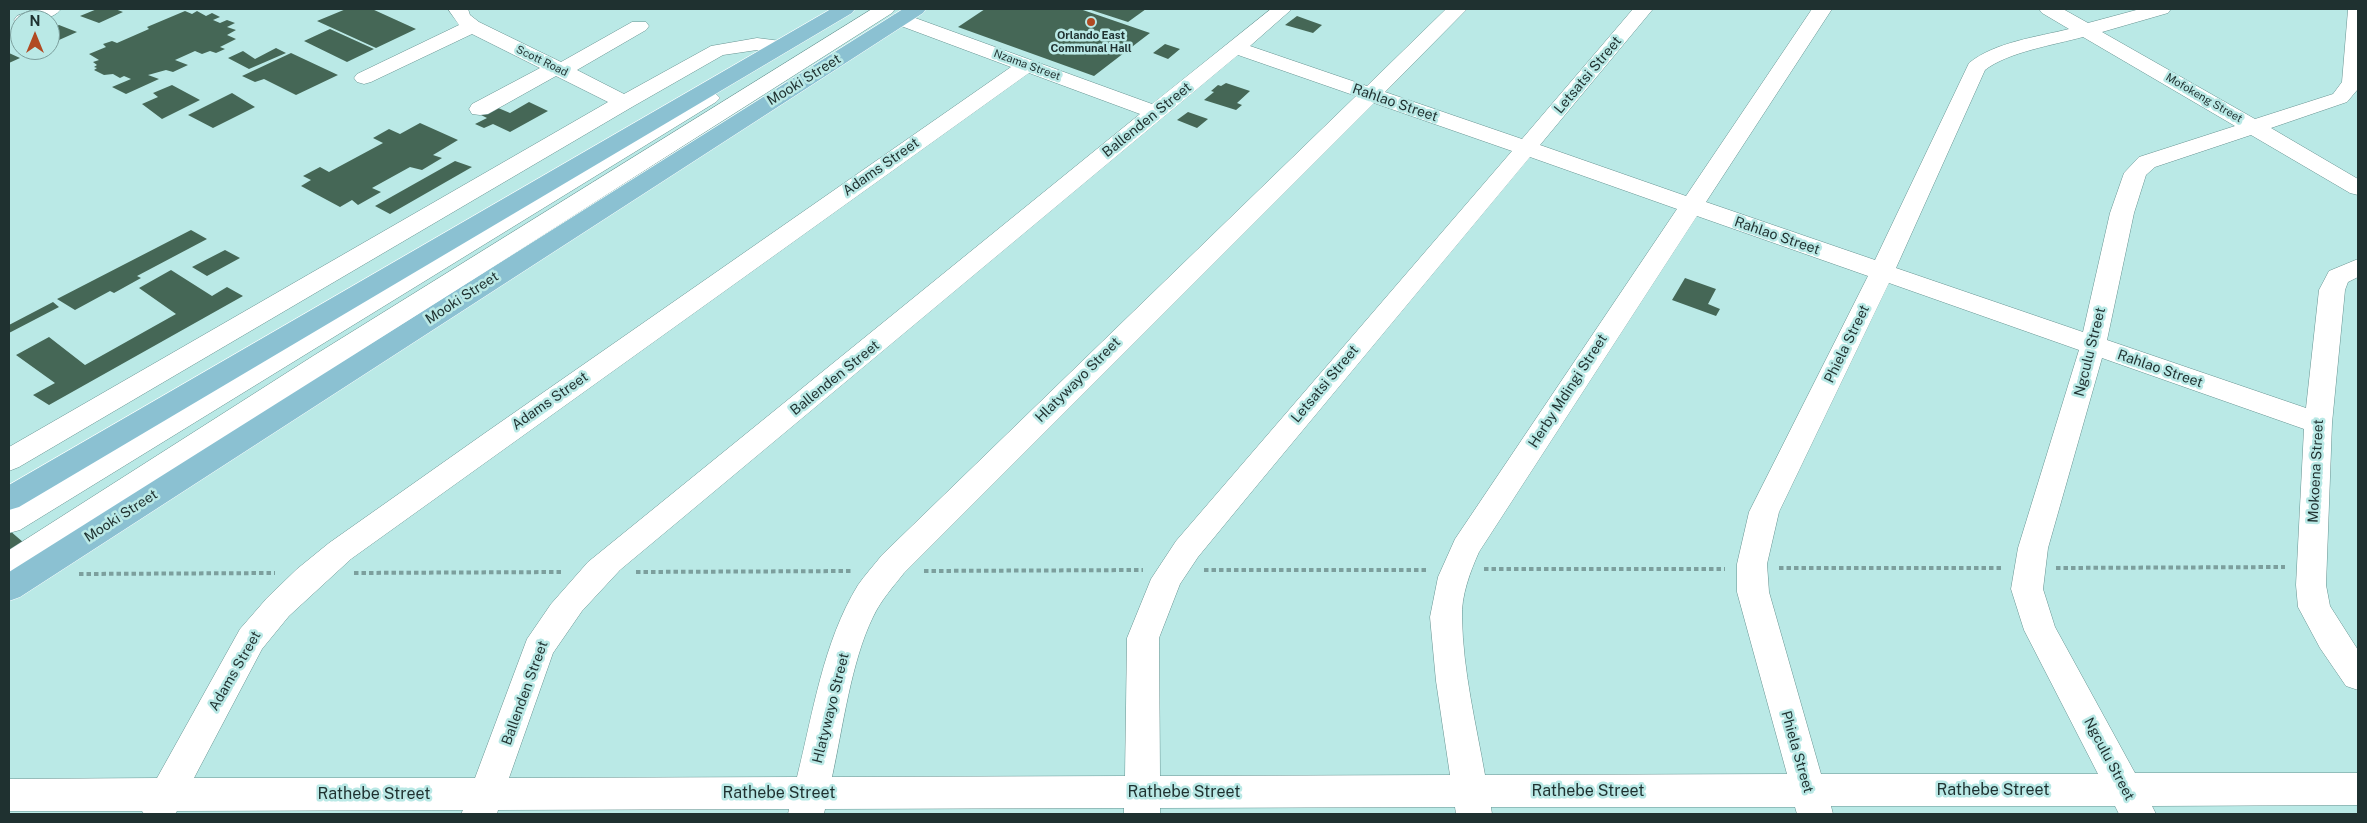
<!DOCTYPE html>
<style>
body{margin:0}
#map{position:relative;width:2367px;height:823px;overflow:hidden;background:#bae9e6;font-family:"Public Sans",sans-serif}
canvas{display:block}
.frame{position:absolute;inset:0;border:10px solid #1f3130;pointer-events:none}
.north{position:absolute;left:10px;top:10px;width:50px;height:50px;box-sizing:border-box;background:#bae9e6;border:1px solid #7c9f9d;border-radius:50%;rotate:0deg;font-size:14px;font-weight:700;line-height:20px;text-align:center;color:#1f3130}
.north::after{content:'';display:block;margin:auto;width:18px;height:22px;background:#b14a22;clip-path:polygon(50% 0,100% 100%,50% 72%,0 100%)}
</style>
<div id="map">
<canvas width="2367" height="823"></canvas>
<div class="frame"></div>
<div class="north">N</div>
</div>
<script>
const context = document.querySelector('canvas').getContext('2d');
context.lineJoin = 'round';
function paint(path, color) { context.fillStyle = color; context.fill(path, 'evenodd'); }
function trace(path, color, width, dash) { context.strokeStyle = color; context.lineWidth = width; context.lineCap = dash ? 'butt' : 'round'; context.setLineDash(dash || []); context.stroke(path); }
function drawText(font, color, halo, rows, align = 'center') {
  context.font = font + ' "Public Sans",sans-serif'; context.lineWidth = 5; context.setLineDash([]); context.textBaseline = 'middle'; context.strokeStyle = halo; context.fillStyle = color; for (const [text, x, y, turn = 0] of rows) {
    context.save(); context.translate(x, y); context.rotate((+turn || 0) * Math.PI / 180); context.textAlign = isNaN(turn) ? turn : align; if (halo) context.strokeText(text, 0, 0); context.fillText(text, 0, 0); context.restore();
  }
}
const building = new Path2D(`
 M97 9H115L123 12 99 23 80 16Z
 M346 9H372L416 29 376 48 317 21Z
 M985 9H1080L1150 33 1094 76 958 27Z
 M1088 9H1146L1128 22Z
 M185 11 192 14 197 11 206 16 212 13 220 17 213 20 220 23 227 20 235 23 227 27 236 30 227 35 236 39 220 47 225 49 216 53 210 51 202 54 195 51 175 60 188 65 173 72 166 70 148 75 159 79 126 94 112 87 131 79 124 76 120 78 113 74 104 75 94 70 97 68 94 67 97 65 93 62 99 60 89 54 106 47 103 44 112 41 117 43 149 29 147 27Z
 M1297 16 1308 20 1322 25 1313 33 1285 25Z
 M59 25 77 32 50 44V29Z
 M330 29 374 49 347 62 304 41Z
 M1165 44 1180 49 1168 59 1153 53Z
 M276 48 286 53 249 69 228 58 243 51 255 59Z
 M9 53 20 58 9 63Z
 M291 53 338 75 296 95 264 79 255 82 242 76Z
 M1226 83 1250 91 1237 103 1242 105 1236 110 1204 100 1214 92 1211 91 1218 85 1221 86Z
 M172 85 200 100 162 119 142 104 158 97 153 93Z
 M232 93 255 107 213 128 188 115Z
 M529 102 548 111 510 132 493 124 484 128 475 124 487 118 481 115 496 107 510 113Z
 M1188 112 1208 119 1197 128 1177 120Z
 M420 123 458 140 433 155 442 158 422 170 410 167 372 188 381 192 358 205 352 200 340 207 301 186 311 180 303 176 320 167 329 172 383 143 373 138 389 129 400 134Z
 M455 161 472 167 390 214 375 206Z
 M191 230 207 239 137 276 141 278 114 293 110 291 75 310 57 299Z
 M225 250 240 258 207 276 192 267Z
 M171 270 212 296 227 287 243 296 49 405 33 395 55 383 16 355 49 337 85 365 176 314 139 288Z
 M1685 278 1716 289 1708 304 1720 309 1716 316 1672 300Z
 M53 302 59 307 9 333V325Z
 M9 530 24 543 9 552Z`);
const path = new Path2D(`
 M1779 568H2003
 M2056 568 2285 567
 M1484 569H1725
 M1204 570H1428
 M924 571 1143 570
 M636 572 853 571
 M354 573 563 572
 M79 574 275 573`);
const minor = new Path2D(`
 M35 9H61C52 21 33 20 20 20V25L17 24 14 20 17 16Z
 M448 9H468L470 15 479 22 561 62 632 22H646L649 26 646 30 577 70 624 94 711 46 757 38 789 42 792 46 789 50 782 52 757 50 723 55 632 107 19 467 9 471V447L608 102 556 76 488 114 480 115 472 114 469 109 472 104 540 68 472 34 371 82 364 84 357 82 354 78 357 74 459 25Z
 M872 9H895L892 13 331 370 20 574 9 577V550L313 356Z
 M1271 9H1292L1250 46 1367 86 1446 9H1467L1385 92 1522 139 1633 9H1653L1540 145 1686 196 1812 9H1832L1706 202 1875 260 1969 63C1995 42 2037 37 2069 29L2042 13 2039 9H2063L2088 23 2140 9H2171L2168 13 2102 32 2255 119 2333 94 2342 82 2348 10 2358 9V89L2347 102 2271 128 2358 179V195L2350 193 2251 135 2155 167 2146 175 2134 213 2107 340 2306 408 2319 290 2329 271 2358 259V277L2348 282 2345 290 2332 423 2326 585 2330 606 2358 650V690L2346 686 2320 648 2298 607 2296 585 2304 429 2102 358 2048 548 2043 589 2055 627 2135 773H2358V805L2152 806 2156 814H2119L2115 806H1831L1833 814H1797L1795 807H1491L1492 814H1456L1455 807 1160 808V814H1124V808L825 809 824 814H788L789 809 498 810 497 814H461L463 810 177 811 175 814H144L142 811H9V779L157 778 240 629 267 598 297 569 329 543 485 433 1011 67 893 23 890 19 893 15H907L1152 104ZM2083 37 2235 126 2139 157 2124 173 2110 213 2083 332 1896 268 1985 70C2008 52 2054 45 2083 37ZM1238 55 1356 96 882 555C874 565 865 575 858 585 823 642 813 713 797 777L509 778 553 653 582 611 620 570ZM1029 73 1140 114 588 562 551 604 527 639 475 778H194L262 649 289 616 351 559ZM1374 103 1512 151 1176 541 1151 579 1127 638 1125 776 832 777C843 727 851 662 873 617 881 600 893 587 904 573ZM1530 157 1677 209 1455 539 1438 577 1430 617 1436 681 1450 775 1160 776 1159 638 1180 584 1198 557 1254 489ZM1697 216 1868 276 1749 512 1737 564V592L1787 774 1485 775C1476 724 1463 671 1462 618 1461 596 1470 572 1479 552ZM1889 283 2079 350 2018 548 2011 589 2024 630 2098 774H1821L1769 592 1767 564 1779 512Z
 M709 92 716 94 720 98 716 102 20 530 9 533V508L702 94Z`);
const major = new Path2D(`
 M831 9H855L852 13 19 507 9 510V485Z
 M903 9H926L923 13 20 597 9 601V572Z`);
const markers = [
 [1091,22,5,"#b14a22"]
];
const farPoinames = [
 ["Orlando East",1091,36],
 ["Communal Hall",1091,49]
];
const farStreetnames = [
 ["Scott Road",542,61,26],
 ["Nzama Street",1027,65,20],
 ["Mofokeng Street",2204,98,30]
];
const streetNames = [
 ["Letsatsi Street",1588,75,-50],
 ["Mooki Street",804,80,-32],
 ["Rahlao Street",1395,103,19],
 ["Ballenden Street",1147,120,-39],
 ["Adams Street",881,167,-35],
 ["Rahlao Street",1777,236,19],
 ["Mooki Street",462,298,-33],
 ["Phiela Street",1847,344,-64],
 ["Ngculu Street",2090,352,-76],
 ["Rahlao Street",2160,369,19],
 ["Ballenden Street",835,378,-39],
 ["Hlatywayo Street",1078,380,-45],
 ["Letsatsi Street",1325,384,-50],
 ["Herby Mdingi Street",1568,391,-57],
 ["Adams Street",550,401,-35],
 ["Mokoena Street",2316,471,-87],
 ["Mooki Street",121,516,-33],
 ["Adams Street",235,671,-60],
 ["Ballenden Street",525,693,-70],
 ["Hlatywayo Street",831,708,-76],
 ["Phiela Street",1797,752,74],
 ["Ngculu Street",2109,759,62]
];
const nearStreetnames = [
 ["Rathebe Street",1993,790],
 ["Rathebe Street",1588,791],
 ["Rathebe Street",1184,792],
 ["Rathebe Street",779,793],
 ["Rathebe Street",374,794]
];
paint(building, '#456756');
trace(minor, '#679391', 1);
trace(major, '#fff', 1);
trace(path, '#7c9f9d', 4, [4.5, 3]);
paint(minor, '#fff');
paint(major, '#8bc1d2');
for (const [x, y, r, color] of markers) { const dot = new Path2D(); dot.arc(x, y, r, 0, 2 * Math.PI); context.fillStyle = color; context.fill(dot); trace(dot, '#bae9e6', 2); }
drawText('bold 11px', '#1f3130', '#bae9e6', farPoinames);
drawText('11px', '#1f3130', '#bae9e6', farStreetnames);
drawText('14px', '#1f3130', '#bae9e6', streetNames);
drawText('16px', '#1f3130', '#bae9e6', nearStreetnames);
</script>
